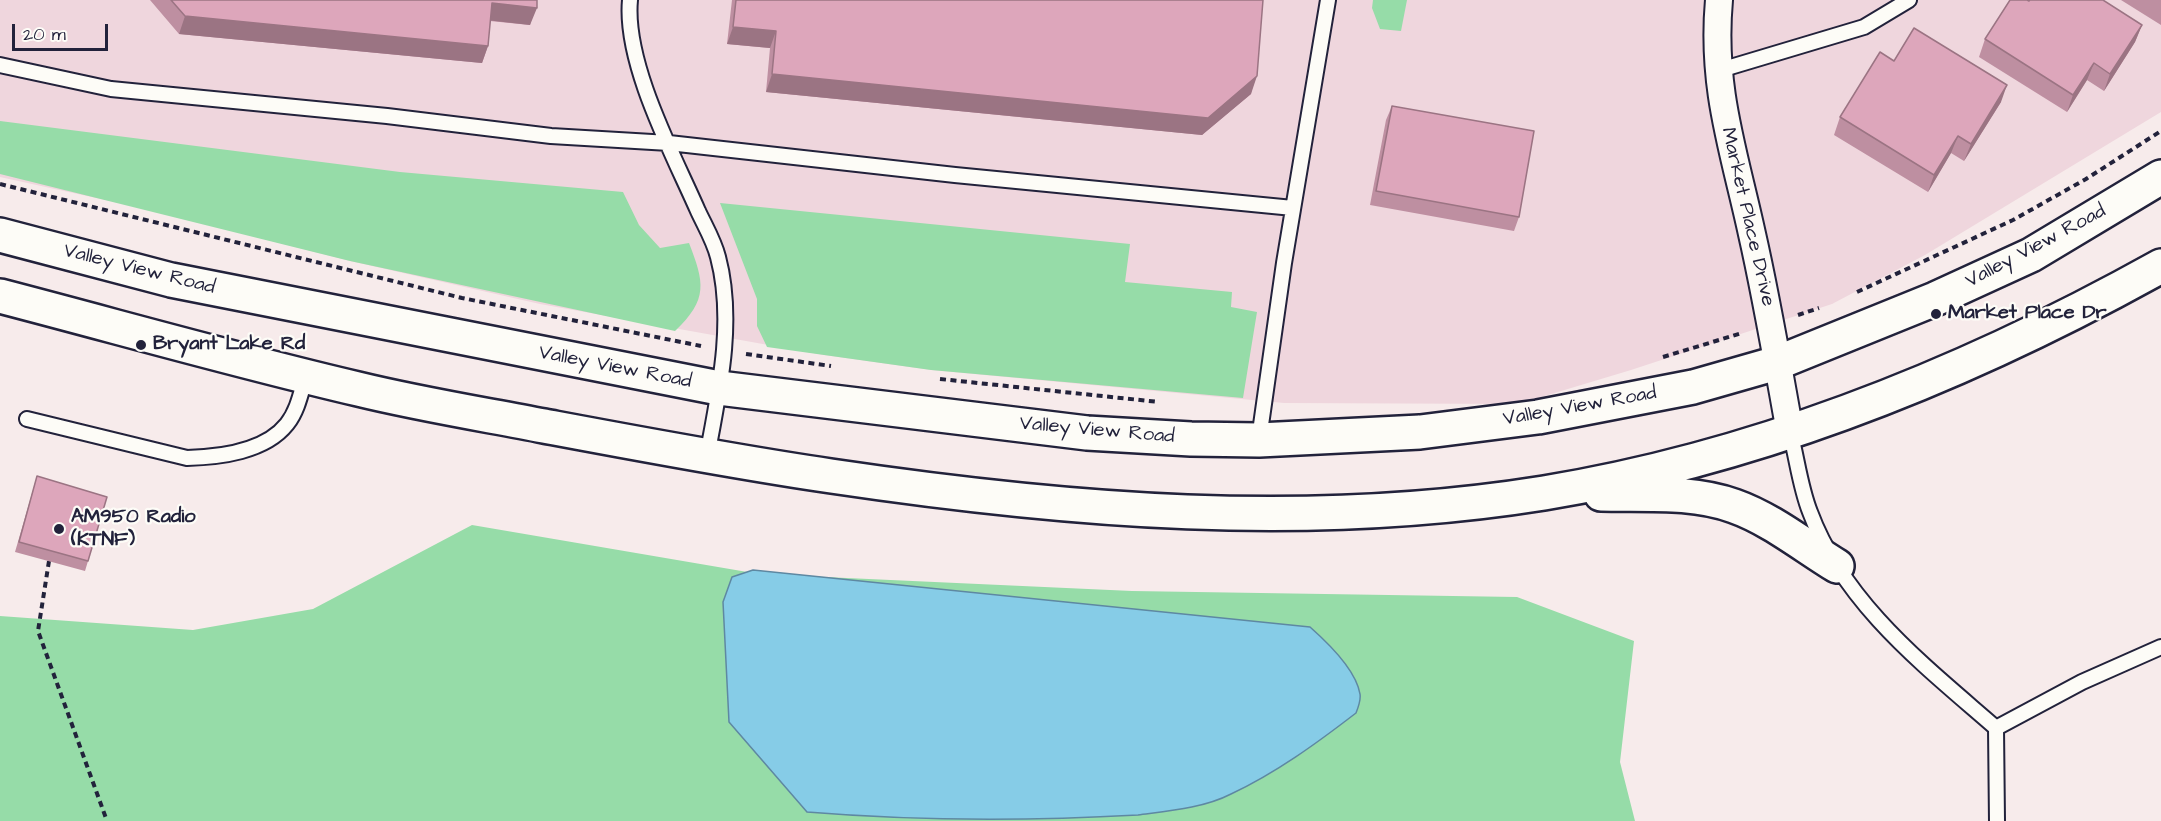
<!DOCTYPE html>
<style>
body{margin:0}
#map{position:relative;width:2161px;height:821px;overflow:hidden;background:#f7ebeb;font-family:"Architects Daughter",sans-serif}
canvas{display:block}
.scale{position:absolute;left:12px;top:24px;width:96px;height:27px;box-sizing:border-box;border:3px solid #22223b;border-top:0;padding-left:8px;font-size:18px;line-height:21px;white-space:nowrap;color:#22223b;-webkit-text-stroke:4px #fdfcf7;paint-order:stroke}
</style>
<div id="map">
<canvas width="2161" height="821"></canvas>
<div class="scale">20 m</div>
</div>
<script>
const context = document.querySelector('canvas').getContext('2d');
context.lineJoin = 'round';
function paint(path, color) { context.fillStyle = color; context.fill(path, 'evenodd'); }
function trace(path, color, width, dash) { context.strokeStyle = color; context.lineWidth = width; context.lineCap = dash ? 'butt' : 'round'; context.setLineDash(dash || []); context.stroke(path); }
function drawText(font, color, halo, rows, align = 'center') {
  context.font = font + ' "Architects Daughter",sans-serif'; context.lineWidth = 4.5; context.setLineDash([]); context.textBaseline = 'middle'; context.strokeStyle = halo; context.fillStyle = color; for (const [text, x, y, turn = 0] of rows) {
    context.save(); context.translate(x, y); context.rotate((+turn || 0) * Math.PI / 180); context.textAlign = isNaN(turn) ? turn : align; if (halo) context.strokeText(text, 0, 0); context.fillText(text, 0, 0); context.restore();
  }
}
const built = new Path2D(`
 M0 0H2161V112L1925 255 1832 304 1631 370 1518 404 1284 403 931 370 824 355 540 304 350 261 151 210 0 177Z`);
const green = new Path2D(`
 M1373 0H1407L1401 31 1380 29 1372 8Z
 M0 121 400 172 623 192 639 225 660 248 689 243C704 282 709 299 675 331L350 261 0 174Z
 M720 203 1130 244 1125 282 1232 292 1231 307 1257 312 1243 398 931 370 767 347 757 326V299Z
 M472 525 759 574 1132 591 1517 597 1634 641 1620 762 1635 821H0V616L193 630 313 609Z`);
const water = new Path2D(`
 M753 570 1310 627C1327 642 1356 670 1360 694 1361 700 1358 708 1356 713 1317 743 1276 773 1231 794 1204 808 1168 811 1138 815 1029 821 917 821 807 812L729 722 723 602 732 577Z`);
const path = new Path2D(`
 M0 184 462 298 701 346
 M1857 292 2013 220 2086 179 2161 131
 M1798 315 1819 308
 M746 354 831 366
 M1663 357 1742 333
 M940 379 1159 402
 M49 561 38 631 107 821`);
const lane = new Path2D(`
 M630 0C624 63 673 154 698 211 705 226 714 241 718 257 735 321 719 392 707 456
 M0 65 111 89 387 116 551 136 669 143 955 175 1293 208
 M1717 71 1864 27 1909 0
 M27 419 187 458C220 457 265 452 287 424 298 410 301 392 306 376
 M1790 432C1797 458 1800 487 1810 512 1844 604 1925 666 1996 728L1997 821
 M1259 439 1284 263 1328 0
 M1996 728 2082 682 2161 647`);
const street = new Path2D(`
 M1719 0C1711 88 1734 151 1752 234 1767 300 1778 366 1790 432`);
const secondary = new Path2D(`
 M0 235 171 280 719 388 1087 433 1191 439 1259 440 1420 432 1538 417 1693 387 1777 363 1935 299 2031 255 2161 177
 M0 296C119 327 238 361 358 389 419 404 482 414 544 426 640 444 735 462 831 476 1067 511 1307 531 1544 493 1763 457 1969 373 2161 266
 M1601 494C1645 495 1693 491 1734 506 1771 519 1804 546 1837 566`);
const wall = new Path2D(`
 M150 0H537L530 25 490 21 488 46 482 63 179 34Z
 M732 0H1263L1251 94 1202 135 766 92 770 48 727 44Z
 M2121 0H2161V25Z
 M2029 1 2142 25 2135 42 2104 91 2087 80 2067 112 1979 57 1985 39Z
 M1894 61 2001 102 1964 161 1951 153 1928 192 1834 135 1840 117Z
 M1392 106 1519 217 1514 231 1370 205 1386 120Z
 M37 476 88 561 85 571 15 552Z`);
const shadedWall = new Path2D(`
 M492 3 537 8 530 25 486 20Z
 M185 16 488 46 482 63 179 34Z
 M2142 25 2135 42 2104 91 2110 74Z
 M733 27 776 31 770 48 727 44Z
 M2094 63 2087 80 2067 112 2073 95Z
 M772 74 1257 76 1251 94 1202 135 766 92Z
 M2007 85 2001 102 1964 161 1971 144Z
 M1958 136 1951 153 1928 192 1934 175Z`);
const building = new Path2D(`
 M171 0H537V8L492 3 488 46 185 16Z
 M736 0H1263L1257 76 1208 118 772 74 776 31 733 27Z
 M2010 0H2027L2029 1 2030 0H2103L2142 25 2110 74 2094 63 2073 95 1985 39Z
 M1914 28 2007 85 1971 144 1958 136 1934 175 1840 117 1880 52 1894 61Z
 M1392 106 1534 131 1519 217 1376 191Z
 M37 476 107 497 88 561 19 542Z`);
const markers = [
 [1936,314,6,"#22223b"],
 [141,345,6,"#22223b"],
 [59,529,6,"#22223b"]
];
const streetNames = [
 ["Market Place Drive",1747,217,77],
 ["Valley View Road",2036,247,-28],
 ["Valley View Road",139,270,14],
 ["Valley View Road",615,368,11],
 ["Valley View Road",1580,407,-10],
 ["Valley View Road",1097,431,5]
];
const poiNames = [
 ["Market Place Dr",1948,314],
 ["Bryant Lake Rd",153,345],
 ["AM950 Radio",71,518],
 ["(KTNF)",71,541]
];
paint(built, '#efd6dd');
paint(green, '#96dca8');
paint(water, '#86cce7');
trace(water, '#5e88a2', 1.5);
trace(lane, '#22223b', 18);
trace(street, '#22223b', 30);
trace(secondary, '#22223b', 38);
trace(path, '#22223b', 4, [6, 4.5]);
trace(lane, '#fdfcf7', 14);
trace(street, '#fdfcf7', 26);
trace(secondary, '#fdfcf7', 33);
paint(wall, '#be8fa1');
paint(shadedWall, '#9b7483');
paint(building, '#dda6bb');
trace(building, '#9b7483', 1.5);
for (const [x, y, r, color] of markers) { const dot = new Path2D(); dot.arc(x, y, r, 0, 2 * Math.PI); context.fillStyle = color; context.fill(dot); trace(dot, '#fdfcf7', 2); }
drawText('20px', '#22223b', '#fdfcf7', streetNames);
drawText('bold 20px', '#22223b', '#fdfcf7', poiNames, 'left');
</script>
